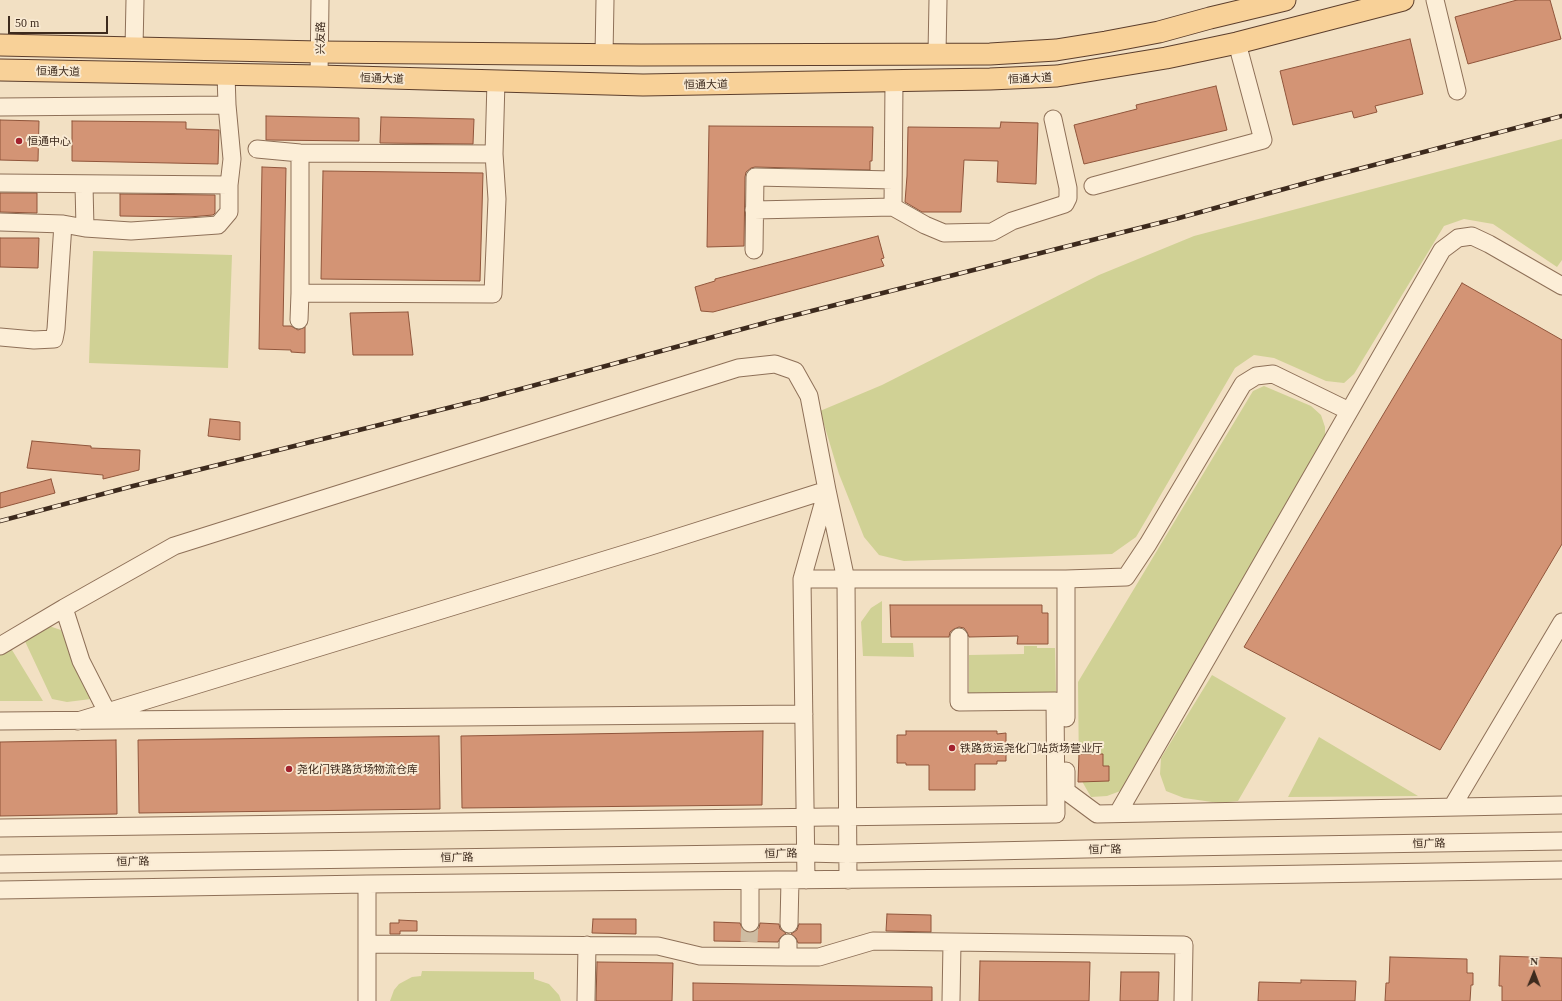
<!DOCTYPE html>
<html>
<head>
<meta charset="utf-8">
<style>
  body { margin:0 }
  #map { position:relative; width:1562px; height:1001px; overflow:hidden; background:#f2e0c3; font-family:Georgia,serif }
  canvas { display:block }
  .north { position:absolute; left:1514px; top:953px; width:40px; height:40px; -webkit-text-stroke:3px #f9ead3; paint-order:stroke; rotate:1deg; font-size:11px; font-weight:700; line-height:16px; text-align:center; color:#3d2a1d }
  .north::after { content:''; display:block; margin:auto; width:14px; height:18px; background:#3d2a1d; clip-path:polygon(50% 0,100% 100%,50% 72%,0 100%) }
  .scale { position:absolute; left:8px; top:16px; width:100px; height:18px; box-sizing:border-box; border:2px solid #3d2a1d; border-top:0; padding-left:5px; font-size:12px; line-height:14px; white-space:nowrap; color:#3d2a1d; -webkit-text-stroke:3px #f9ead3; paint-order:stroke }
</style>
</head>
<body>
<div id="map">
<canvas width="1562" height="1001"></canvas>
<div class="north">N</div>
<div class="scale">50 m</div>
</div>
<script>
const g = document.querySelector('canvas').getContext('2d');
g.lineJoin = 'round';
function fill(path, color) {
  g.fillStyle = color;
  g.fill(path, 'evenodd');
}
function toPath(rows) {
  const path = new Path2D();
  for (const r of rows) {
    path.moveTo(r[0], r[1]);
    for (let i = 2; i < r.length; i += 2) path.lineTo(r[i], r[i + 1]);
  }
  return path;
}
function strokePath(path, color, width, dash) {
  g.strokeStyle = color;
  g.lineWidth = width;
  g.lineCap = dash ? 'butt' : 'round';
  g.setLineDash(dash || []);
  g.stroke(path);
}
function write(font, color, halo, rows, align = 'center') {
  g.font = font + ' Georgia,"Noto Sans SC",serif';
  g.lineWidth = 4;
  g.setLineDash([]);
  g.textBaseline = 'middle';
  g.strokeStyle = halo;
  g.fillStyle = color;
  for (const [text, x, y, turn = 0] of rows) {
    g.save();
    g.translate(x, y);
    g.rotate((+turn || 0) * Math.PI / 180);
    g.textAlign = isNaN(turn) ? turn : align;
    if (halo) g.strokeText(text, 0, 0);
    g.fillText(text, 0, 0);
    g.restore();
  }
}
const green = toPath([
  [1562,139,1562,260,1557,267,1493,224,1464,219,1444,226,1354,374,1344,383,1326,381,1274,358,1254,355,1235,368,1136,537,1112,554,904,561,879,555,864,537,839,474,820,411,882,385,1099,275,1194,236],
  [93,251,232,255,228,368,89,363],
  [1264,386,1311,406,1321,415,1325,427,1325,439,1123,790,1107,796,1091,797,1079,776,1078,682,1253,391],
  [882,601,882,643,913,643,914,657,863,656,861,622,871,608],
  [49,626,61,630,91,699,67,702,52,699,23,637],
  [9,645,43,701,0,701,0,651],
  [1024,646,1037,646,1037,648,1055,648,1056,692,969,693,969,655,1024,654],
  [1212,675,1286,718,1238,801,1219,803,1184,798,1166,791,1160,774,1161,758],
  [1319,737,1418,796,1288,797],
  [422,971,534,972,534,979,549,984,559,995,561,1001,390,1001,394,990,399,984,412,977,421,976]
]);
const building = toPath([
  [1517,0,1550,0,1561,39,1468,64,1455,17,1517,0],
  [1410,39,1423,94,1375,106,1377,112,1354,118,1352,111,1293,125,1280,71,1410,39],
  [1216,86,1227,130,1084,164,1074,125,1137,109,1136,105,1216,86],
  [266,116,359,118,359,141,266,140,266,116],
  [381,117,474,119,473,144,380,143,381,117],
  [0,120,39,121,38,161,0,160,0,120],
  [72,121,186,122,186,129,219,130,218,164,72,161,72,121],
  [1001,122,1038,123,1036,184,997,182,998,161,964,160,961,212,922,212,905,202,907,176,908,127,1000,128,1001,122],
  [709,126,873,127,872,161,870,161,870,170,755,167,751,168,746,172,745,177,744,246,707,247,709,126],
  [262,167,286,168,283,326,291,326,298,330,305,327,305,353,291,352,291,350,259,349,262,167],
  [323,171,483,173,480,281,321,279,323,171],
  [0,193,37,193,37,213,0,212,0,193],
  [120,194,215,195,215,213,213,215,189,217,120,216,120,194],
  [878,236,884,258,881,259,884,266,713,312,701,311,695,287,715,281,715,279,878,236],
  [0,238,39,238,38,268,0,267,0,238],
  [1462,283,1562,340,1562,544,1440,750,1244,647,1462,283],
  [408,312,413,355,353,355,350,313,408,312],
  [210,419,240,422,240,440,208,436,210,419],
  [32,441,91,446,91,448,140,450,139,470,103,479,103,475,27,468,32,441],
  [51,479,55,493,0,508,0,493,51,479],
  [890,605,1042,605,1042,613,1048,613,1048,644,1017,644,1018,636,969,637,967,632,964,628,959,627,954,629,950,632,949,637,891,637,890,605],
  [763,731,762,805,462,808,461,736,763,731],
  [906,731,997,731,997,734,1006,733,1006,761,997,761,997,764,975,764,975,790,929,790,929,765,906,765,906,763,897,763,897,735,906,735,906,731],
  [439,736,440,809,139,813,138,740,439,736],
  [116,740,117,814,0,816,0,742,116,740],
  [1079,754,1103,754,1103,766,1109,766,1109,781,1078,782,1079,754],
  [887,914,931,915,931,932,886,931,887,914],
  [593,919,636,919,636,934,592,933,593,919],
  [399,920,417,921,417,931,400,931,400,934,390,934,390,923,399,923,399,920],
  [714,922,740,923,742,928,745,932,750,933,755,931,759,928,760,923,779,924,780,929,786,933,780,938,778,942,714,941,714,922],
  [799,924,821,924,821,943,798,943,796,938,791,934,797,930,799,924],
  [1500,956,1562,958,1562,1001,1502,1001,1502,986,1499,986,1500,956],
  [1390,957,1467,959,1467,973,1473,973,1473,985,1471,985,1470,1001,1385,1001,1386,983,1389,983,1390,957],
  [980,961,1090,962,1089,1001,979,1001,980,961],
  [597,962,673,963,672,1001,596,1001,597,962],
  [1121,972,1159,972,1158,1001,1120,1001,1121,972],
  [1301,980,1356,981,1355,1001,1258,1001,1259,982,1301,983,1301,980],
  [693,983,932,987,932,1001,693,1001,693,983]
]);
const minorTunnel = toPath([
  [749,942,750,923]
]);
const minor = toPath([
  [1435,0,1457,91],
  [134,48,135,0],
  [937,53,938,0],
  [604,55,605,0],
  [319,76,320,0],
  [0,107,227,105],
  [257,149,300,153,494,154],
  [0,183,229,185],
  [84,185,85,228],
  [1093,186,1263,140,1237,43],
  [893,207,894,81],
  [754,210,893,207,925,225,944,233,992,232,1012,221,1065,204,1068,198,1068,188,1053,119],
  [0,222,63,224],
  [754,250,755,177,893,180],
  [300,293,493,294,497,199,494,154,496,81],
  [299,320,300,293,300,153],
  [0,337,34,340,54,339,56,329,63,224,85,228,131,231,218,225,229,212,229,185,232,159,227,105,226,74],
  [802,579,1066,579,1126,577,1148,544,1243,384,1256,376,1273,374,1349,411],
  [1066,579,1066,718],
  [64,608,81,661,107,712],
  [0,646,64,608,174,546,738,368,775,364,795,371,809,396,827,490,802,579,806,880],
  [0,721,804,714],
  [78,721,654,545,827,490,846,580,848,880],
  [1066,771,1066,791,1097,814,1562,805],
  [1452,807,1562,622],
  [1118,813,1442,250,1458,238,1472,236,1489,244,1562,286],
  [0,828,1056,814,1055,701,959,702,959,637],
  [0,864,806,853,847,854,1182,847,1562,841],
  [0,890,367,884,1185,876,1562,870],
  [750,923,750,881],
  [789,924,790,880],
  [367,944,658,946,700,956,788,957,819,957,873,941,1184,945,1183,1001],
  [788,957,788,943],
  [367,1001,367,884],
  [586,1001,587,945],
  [951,1001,952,943]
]);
const major = toPath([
  [0,45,319,52,641,55,990,54,1056,50,1106,42,1159,32,1210,18,1285,0],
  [0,70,319,76,643,85,990,79,1057,76,1166,58,1237,43,1403,0]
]);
const rail = toPath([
  [0,521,133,486,480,400,772,321,1179,218,1324,178,1562,116]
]);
const markers = [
  [19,141,4,"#a3222e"],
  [952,748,4,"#a3222e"],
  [289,769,4,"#a3222e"]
];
const streetNames = [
  ["兴友路",320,38,-89],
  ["恒通大道",58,71,1],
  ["恒通大道",382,78,2],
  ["恒通大道",1030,78,-3],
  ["恒通大道",706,84,-1],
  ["恒广路",1429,843,-1],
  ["恒广路",1105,849,-1],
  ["恒广路",781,853,-1],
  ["恒广路",457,857,-1],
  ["恒广路",133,861,-1]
];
const poiNames = [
  ["恒通中心",27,141],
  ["铁路货运尧化门站货场营业厅",960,748],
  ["尧化门铁路货场物流仓库",297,769]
];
fill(green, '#d0d195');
fill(building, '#d39475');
strokePath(building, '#90553b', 1);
strokePath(minorTunnel, '#cebca2', 17, [17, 8]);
strokePath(minor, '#8e7058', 19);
strokePath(major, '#5c3e2c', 23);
strokePath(minor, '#fceed7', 17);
strokePath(major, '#f8d198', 21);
strokePath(rail, '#3d2a1d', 4.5);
strokePath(rail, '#f9ead3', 3, [9]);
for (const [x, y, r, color] of markers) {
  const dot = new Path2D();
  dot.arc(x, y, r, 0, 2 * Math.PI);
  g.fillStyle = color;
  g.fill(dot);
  strokePath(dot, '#f9ead3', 1.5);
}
write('11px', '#3d2a1d', '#f9ead3', streetNames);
write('11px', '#3d2a1d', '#f9ead3', poiNames, 'left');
</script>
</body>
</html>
